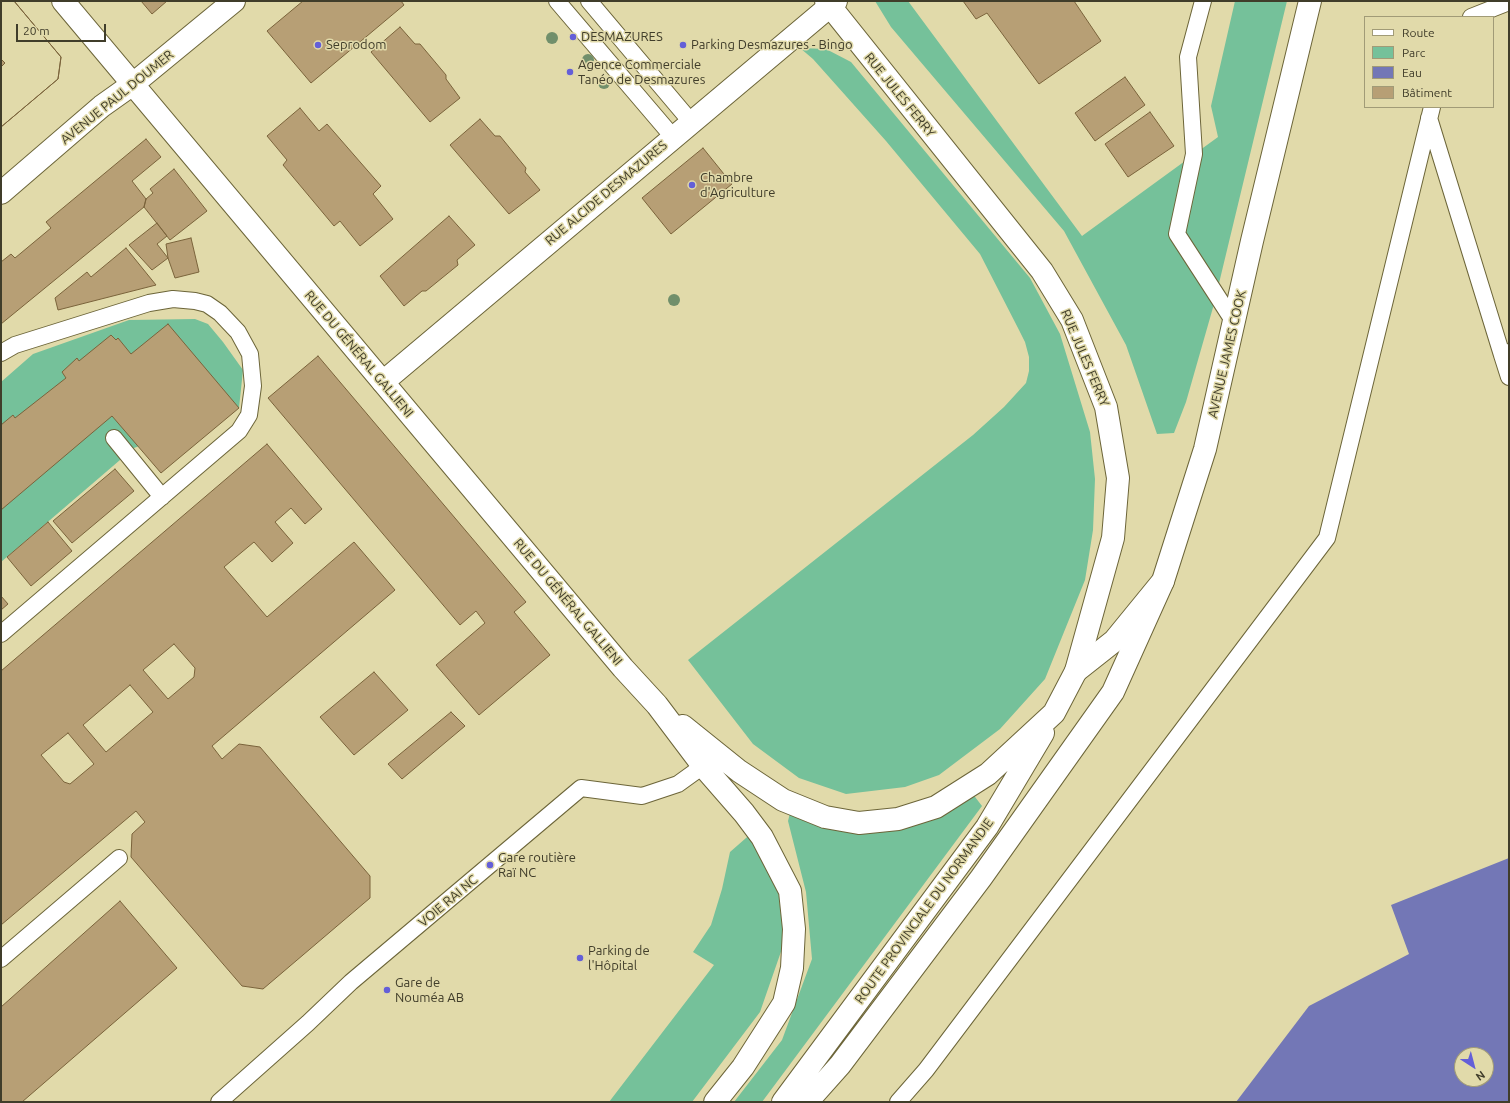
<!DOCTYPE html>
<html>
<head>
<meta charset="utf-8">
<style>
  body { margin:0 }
  #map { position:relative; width:1510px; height:1103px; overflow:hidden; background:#e1daaa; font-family:Ubuntu,sans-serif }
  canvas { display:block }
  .frame { position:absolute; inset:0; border:2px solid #403d2a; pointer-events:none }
  .legend { position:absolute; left:1364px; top:16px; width:130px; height:92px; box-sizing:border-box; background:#e1daaa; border:1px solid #a19b77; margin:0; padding:5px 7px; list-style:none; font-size:12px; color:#403d2a }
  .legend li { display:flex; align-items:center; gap:8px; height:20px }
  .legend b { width:20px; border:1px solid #a19b77 }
  .north { position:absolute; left:1454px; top:1047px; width:40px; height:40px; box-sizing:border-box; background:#e1daaa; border:1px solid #a19b77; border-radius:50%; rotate:144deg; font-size:11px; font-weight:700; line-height:16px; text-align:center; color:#403d2a }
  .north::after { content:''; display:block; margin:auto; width:14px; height:18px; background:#645fd8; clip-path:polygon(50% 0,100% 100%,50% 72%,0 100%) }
  .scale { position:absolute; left:16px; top:24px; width:90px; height:18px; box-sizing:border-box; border:2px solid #403d2a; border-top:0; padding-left:5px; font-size:12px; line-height:14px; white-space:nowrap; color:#403d2a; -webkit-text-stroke:3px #e1daaa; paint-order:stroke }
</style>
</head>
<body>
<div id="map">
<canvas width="1510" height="1103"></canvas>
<div class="frame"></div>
<ul class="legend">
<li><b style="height:5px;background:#fff"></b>Route</li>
<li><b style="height:11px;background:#75c19a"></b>Parc</li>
<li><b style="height:11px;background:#7377b6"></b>Eau</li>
<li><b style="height:11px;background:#b79f75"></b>Bâtiment</li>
</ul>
<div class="north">N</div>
<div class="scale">20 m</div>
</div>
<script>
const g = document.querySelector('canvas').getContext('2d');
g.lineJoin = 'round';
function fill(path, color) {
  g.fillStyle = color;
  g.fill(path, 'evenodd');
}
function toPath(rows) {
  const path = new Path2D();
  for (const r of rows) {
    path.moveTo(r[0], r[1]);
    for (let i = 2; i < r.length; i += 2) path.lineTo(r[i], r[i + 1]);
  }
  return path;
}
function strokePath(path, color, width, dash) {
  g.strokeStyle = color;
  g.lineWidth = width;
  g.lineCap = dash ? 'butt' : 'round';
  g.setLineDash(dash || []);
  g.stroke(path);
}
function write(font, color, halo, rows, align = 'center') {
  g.font = font + ' Ubuntu,sans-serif';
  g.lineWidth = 3;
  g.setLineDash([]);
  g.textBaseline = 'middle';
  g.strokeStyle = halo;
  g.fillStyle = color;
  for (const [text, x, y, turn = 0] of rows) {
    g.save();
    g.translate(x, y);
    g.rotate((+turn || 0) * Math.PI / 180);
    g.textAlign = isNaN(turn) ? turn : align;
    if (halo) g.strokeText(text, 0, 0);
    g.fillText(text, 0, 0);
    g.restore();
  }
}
const green = toPath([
  [875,1,908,1,1082,236,1218,137,1211,106,1235,1,1287,1,1214,304,1186,402,1174,433,1157,434,1126,345,1064,231,891,27],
  [800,48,826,49,851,62,1030,278,1060,334,1090,432,1095,479,1093,530,1085,580,1045,679,1000,729,939,775,905,787,846,794,799,778,753,744,688,660,973,435,1004,407,1026,383,1029,371,1029,357,1025,342,1019,330,980,254,886,141,813,59],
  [195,319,208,324,223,342,243,370,239,408,134,448,1,562,1,382,33,354,129,320],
  [972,793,982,806,762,1102,734,1102,782,1040,812,959,806,892,788,821,790,813,866,832],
  [754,831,778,888,784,943,760,1012,692,1102,609,1102,714,965,693,952,711,925,722,889,730,852]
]);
const water = toPath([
  [1509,858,1509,1102,1236,1102,1309,1006,1409,954,1391,905],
  [1462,1055,1486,1055,1486,1079,1462,1079]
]);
const building = toPath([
  [1,1,14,1,61,57,58,79,1,127,1,67,5,63,1,59,1,1],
  [1,1,14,1,61,57,58,79,1,127,1,1],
  [141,1,167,1,152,14,141,1],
  [303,1,401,1,404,5,311,83,267,31,303,1],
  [963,1,1074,1,1101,41,1039,84,987,13,976,19,963,1],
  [400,27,415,44,420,44,446,75,446,79,460,98,430,122,371,52,400,27],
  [1125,77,1145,105,1095,141,1075,113,1125,77],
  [300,108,319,131,327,124,381,186,373,194,393,219,360,246,340,221,334,226,283,165,287,160,267,136,300,108],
  [1150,112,1174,146,1128,177,1105,144,1150,112],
  [480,119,495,136,500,136,526,168,525,172,540,190,509,214,450,145,480,119],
  [146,139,161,157,132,181,146,199,144,207,1,324,1,262,11,254,15,258,51,228,46,222,146,139],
  [703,148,732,184,671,234,642,198,703,148],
  [174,169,207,211,170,240,144,207,146,199,153,193,150,189,174,169],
  [449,216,475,245,457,260,458,265,426,291,422,291,404,306,380,276,449,216],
  [157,223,167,236,157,244,168,258,152,270,129,245,157,223],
  [191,238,199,272,175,278,168,258,166,244,191,238],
  [126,248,156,285,58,310,55,298,87,272,91,277,126,248],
  [168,324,239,408,161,473,112,416,1,510,1,425,13,415,15,418,66,378,62,372,77,358,79,361,111,335,116,340,118,338,131,354,168,324],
  [318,356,526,602,514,612,550,655,479,715,436,665,485,623,476,611,460,625,268,398,318,356],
  [267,444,322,509,305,524,291,508,275,522,293,543,272,562,254,542,224,567,267,617,354,542,395,590,212,746,222,759,239,744,260,747,370,876,370,898,263,989,242,986,131,857,132,834,145,822,136,811,1,925,1,671,267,444],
  [174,644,195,668,194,677,168,699,143,670,174,644],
  [130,685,153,712,106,752,83,725,130,685],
  [68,733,94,764,70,784,64,782,41,755,68,733],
  [115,469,134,491,72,543,53,521,115,469],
  [48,522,72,551,31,586,7,557,48,522],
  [1,596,8,604,1,610,1,596],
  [374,672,408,710,354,755,320,717,374,672],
  [451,712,465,726,402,779,388,764,451,712],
  [120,901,177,968,22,1102,1,1102,1,1007,120,901]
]);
const lane = toPath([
  [557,1,673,137],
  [589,1,692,123],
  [1203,1,1188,57,1194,154,1177,234,1234,322],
  [1471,17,1509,2],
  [1429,118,1502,355,1509,352],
  [1,353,15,345,149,303,173,299,195,301,207,304,220,313,238,332,250,354,253,386,249,415,239,431,1,634],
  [1502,355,1509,377],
  [114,438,162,497],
  [1,959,119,858],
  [219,1102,308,1023,351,982,581,788,642,796,678,784,703,766],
  [898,1102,926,1070,1327,538,1432,107]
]);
const street = toPath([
  [1,193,102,106,133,84,234,1]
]);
const secondary = toPath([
  [383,382,836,1],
  [1076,671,1114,641,1163,581,1205,449,1252,241,1310,1]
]);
const primary = toPath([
  [63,1,623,668,657,705,703,766,744,813,762,837,790,891,794,929,792,968,784,1003,743,1067,715,1102],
  [683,726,739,771,783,800,825,817,859,823,898,819,936,807,988,774,1054,713,1076,671,1113,538,1118,478,1106,407,1072,320,1042,271,826,1],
  [783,1102,987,827,1043,733],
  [807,1102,840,1065,981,878,1113,692,1163,581]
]);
const trees = [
  [552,38],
  [588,60],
  [604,83],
  [674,300]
];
const markers = [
  [573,37,4,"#645fd8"],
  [318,45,4,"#645fd8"],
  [683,45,4,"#645fd8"],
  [570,72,4,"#645fd8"],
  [692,185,4,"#645fd8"],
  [490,865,4,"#645fd8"],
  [580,958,4,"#645fd8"],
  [387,990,4,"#645fd8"]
];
const poiNames = [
  ["DESMAZURES",581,37],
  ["Seprodom",326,45],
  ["Parking Desmazures - Bingo",691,45],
  ["Agence Commerciale",578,65],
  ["Tanéo de Desmazures",578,80],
  ["Chambre",700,178],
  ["d'Agriculture",700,193],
  ["Gare routière",498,858],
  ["Raï NC",498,873],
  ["Parking de",588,951],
  ["l'Hôpital",588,966],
  ["Gare de",395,983],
  ["Nouméa AB",395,998]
];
const streetNames = [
  ["RUE JULES FERRY",900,95,51],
  ["AVENUE PAUL DOUMER",117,97,-39],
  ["RUE ALCIDE DESMAZURES",606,193,-40],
  ["RUE DU GÉNÉRAL GALLIENI",359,354,50],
  ["AVENUE JAMES COOK",1227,354,-77],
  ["RUE JULES FERRY",1085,358,67],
  ["RUE DU GÉNÉRAL GALLIENI",568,602,50],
  ["VOIE RAI NC",448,901,-40],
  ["ROUTE PROVINCIALE DU NORMANDIE",924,911,-54]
];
fill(green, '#75c19a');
fill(water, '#7377b6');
fill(building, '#b79f75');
strokePath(building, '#7a633b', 1);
strokePath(lane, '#6c6539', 18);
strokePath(street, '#6c6539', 24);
strokePath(secondary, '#6c6539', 24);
strokePath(primary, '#6c6539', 24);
strokePath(lane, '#fff', 16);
strokePath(street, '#fff', 22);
strokePath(secondary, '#fff', 22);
strokePath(primary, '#fff', 22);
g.fillStyle = '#718f6b';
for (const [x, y] of trees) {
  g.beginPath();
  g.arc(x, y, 6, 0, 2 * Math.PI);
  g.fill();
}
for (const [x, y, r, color] of markers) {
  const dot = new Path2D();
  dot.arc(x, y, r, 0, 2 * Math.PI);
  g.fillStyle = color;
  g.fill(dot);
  strokePath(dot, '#e1daaa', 1.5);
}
write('13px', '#403d2a', '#e1daaa', poiNames, 'left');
write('13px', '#403d2a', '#e1daaa', streetNames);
</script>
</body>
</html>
